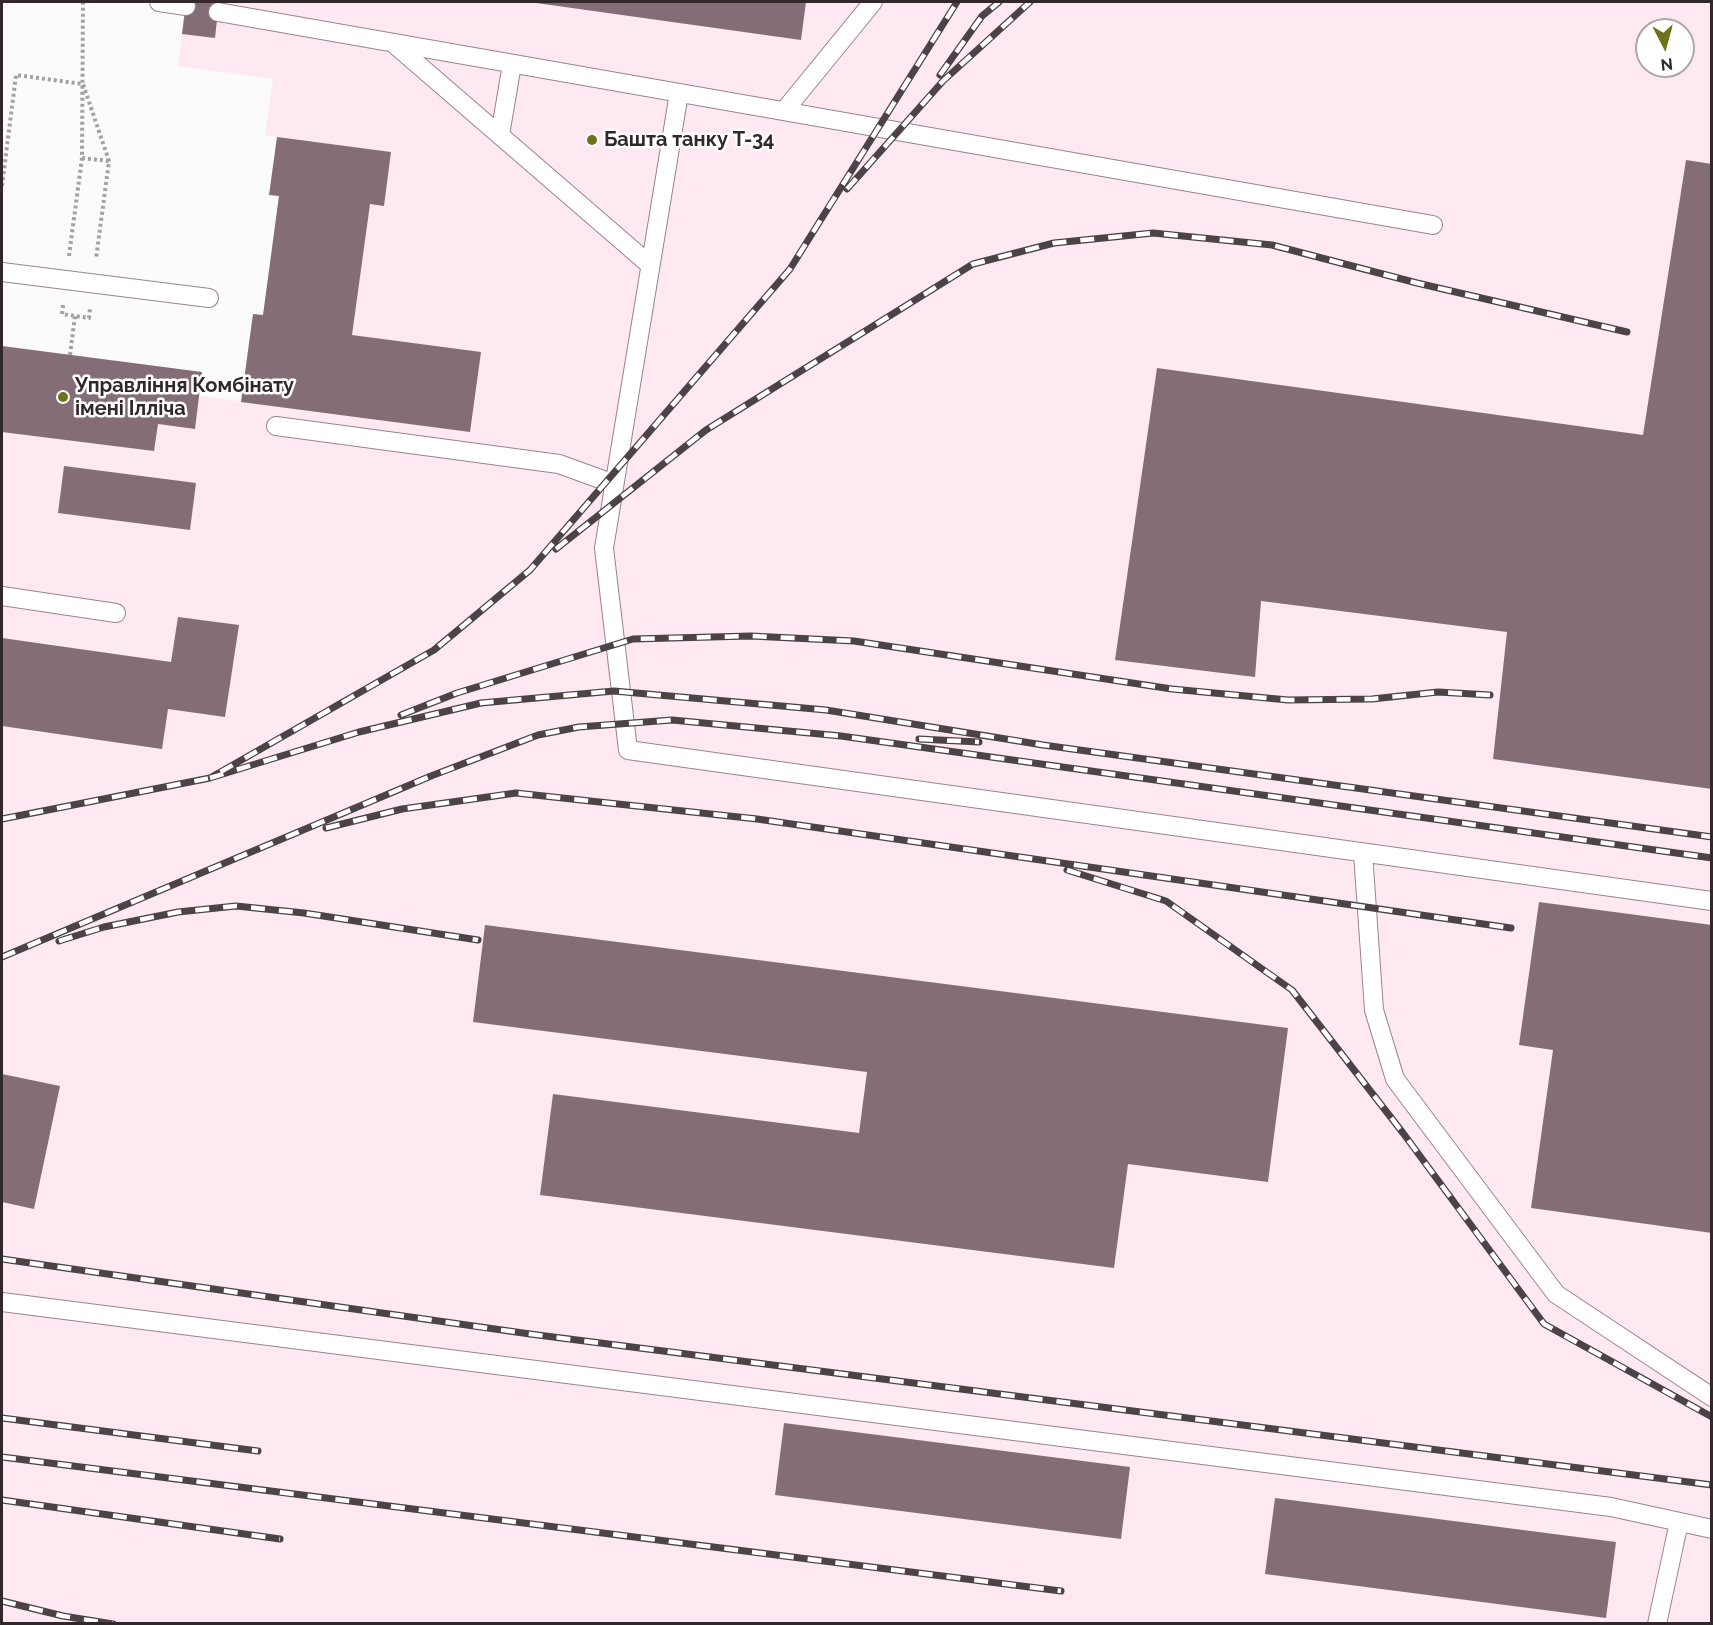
<!DOCTYPE html>
<html>
<head>
<meta charset="utf-8">
<style>
  body { margin:0 }
  #map { position:relative; width:1713px; height:1625px; overflow:hidden; background:#fbfbfb; font-family:Raleway,sans-serif }
  canvas { display:block }
  .frame { position:absolute; inset:0; border:3px solid #32282c; pointer-events:none }
  .north { position:absolute; left:1635px; top:18px; width:60px; height:60px; box-sizing:border-box; background:#fff; border:2px solid #ada9ab; border-radius:50%; rotate:174deg; font-size:16px; font-weight:700; line-height:24px; text-align:center; color:#32282c }
  .north::after { content:''; display:block; margin:auto; width:21px; height:27px; background:#6d731a; clip-path:polygon(50% 0,100% 100%,50% 72%,0 100%) }
</style>
</head>
<body>
<div id="map">
<canvas width="1713" height="1625"></canvas>
<div class="frame"></div>
<div class="north">N</div>
</div>
<script>
const g = document.querySelector('canvas').getContext('2d');
g.lineJoin = 'round';
function fill(path, color) {
  g.fillStyle = color;
  g.fill(path, 'evenodd');
}
function toPath(rows) {
  const path = new Path2D();
  for (const r of rows) {
    path.moveTo(r[0], r[1]);
    for (let i = 2; i < r.length; i += 2) path.lineTo(r[i], r[i + 1]);
  }
  return path;
}
function strokePath(path, color, width, dash) {
  g.strokeStyle = color;
  g.lineWidth = width;
  g.lineCap = dash ? 'butt' : 'round';
  g.setLineDash(dash || []);
  g.stroke(path);
}
function write(font, color, halo, rows, align = 'center') {
  g.font = font + ' Raleway,sans-serif';
  g.lineWidth = 5;
  g.setLineDash([]);
  g.textBaseline = 'middle';
  g.strokeStyle = halo;
  g.fillStyle = color;
  for (const [text, x, y, turn = 0] of rows) {
    g.save();
    g.translate(x, y);
    g.rotate((+turn || 0) * Math.PI / 180);
    g.textAlign = isNaN(turn) ? turn : align;
    if (halo) g.strokeText(text, 0, 0);
    g.fillText(text, 0, 0);
    g.restore();
  }
}
const built = toPath([
  [186,2,1711,2,1711,1623,2,1624,2,346,202,372,199,396,241,401,253,314,263,315,279,196,269,195,277,137,265,135,273,79,178,66],
  [1647,30,1683,30,1683,66,1647,66]
]);
const building = toPath([
  [186,2,219,2,215,38,182,34],
  [529,2,806,2,801,40],
  [277,137,391,152,384,206,370,204,352,335,481,352,470,432,241,402,253,314,263,315,279,196,269,195],
  [1686,160,1712,164,1712,789,1493,759,1507,632,1261,601,1255,677,1115,660,1157,368,1643,435],
  [2,346,202,372,195,429,158,424,154,451,2,432],
  [64,466,196,483,190,530,58,513],
  [178,617,239,625,225,717,168,709,162,749,2,726,2,638,171,662],
  [1539,902,1712,925,1712,1233,1531,1208,1553,1050,1519,1045],
  [485,925,1288,1028,1268,1182,1128,1164,1114,1268,540,1195,553,1094,859,1133,867,1072,473,1022],
  [2,1074,60,1086,34,1209,2,1202],
  [784,1423,1130,1467,1121,1539,775,1495],
  [1275,1498,1616,1542,1606,1618,1265,1574]
]);
const path = toPath([
  [82,158,109,161],
  [2,186,16,75,83,84,109,161,96,259],
  [69,256,82,158,83,2],
  [63,305,62,314,89,318,90,308],
  [70,355,75,316]
]);
const service = toPath([
  [159,2,186,6],
  [218,12,1433,225],
  [393,43,650,265],
  [679,93,604,548,628,750,1712,901],
  [784,111,873,2],
  [500,135,512,64],
  [2,272,209,298],
  [276,426,559,464,614,484],
  [2,596,116,613],
  [1363,853,1374,1010,1395,1079,1556,1294,1712,1397],
  [2,1302,1611,1507,1712,1529],
  [1657,1624,1679,1522]
]);
const rail = toPath([
  [940,75,982,16,999,2],
  [847,189,943,81,1030,2],
  [556,549,706,430,973,264,1054,243,1153,233,1272,245,1417,283,1627,332],
  [401,715,457,693,633,639,751,636,854,641,1172,689,1288,700,1372,699,1438,692,1490,695],
  [919,739,979,742],
  [210,778,359,732,481,703,614,691,826,710,1043,745,1712,837],
  [2,819,210,778,434,650,530,570,790,269,957,2],
  [326,828,402,809,516,793,757,819,1511,928],
  [1067,870,1166,901,1292,990,1403,1133,1544,1324,1712,1417],
  [59,941,104,927,178,912,236,906,304,913,478,940],
  [2,957,431,776,538,735,579,727,672,720,841,736,1712,858],
  [2,1259,530,1334,1712,1485],
  [2,1418,258,1451],
  [2,1457,1061,1591],
  [2,1500,280,1539],
  [2,1601,63,1616,113,1624]
]);
const markers = [
  [592,140,6,"#6d731a"],
  [63,397,6,"#6d731a"]
];
const poiNames = [
  ["Башта танку Т-34",604,140],
  ["Управління Комбінату",75,386],
  ["імені Ілліча",75,409]
];
fill(built, '#fee9f2');
fill(building, '#846d77');
strokePath(service, '#9b838d', 20);
strokePath(path, '#a5a0a2', 4, [3, 3]);
strokePath(service, '#fff', 18);
strokePath(rail, '#4b4346', 7);
strokePath(rail, '#fff', 4.5, [14]);
for (const [x, y, r, color] of markers) {
  const dot = new Path2D();
  dot.arc(x, y, r, 0, 2 * Math.PI);
  g.fillStyle = color;
  g.fill(dot);
  strokePath(dot, '#fff', 2);
}
write('bold 20px', '#32282c', '#fff', poiNames, 'left');
</script>
</body>
</html>
